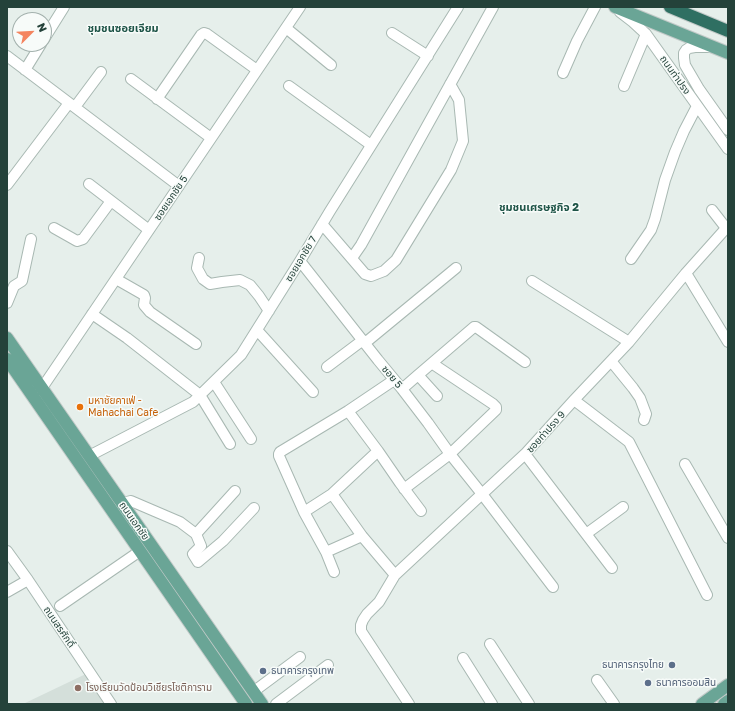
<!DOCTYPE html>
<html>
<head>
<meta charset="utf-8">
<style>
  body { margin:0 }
  #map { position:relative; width:735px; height:711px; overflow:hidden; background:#e6efeb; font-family:"Golos Text",sans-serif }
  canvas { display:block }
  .frame { position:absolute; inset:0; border:8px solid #24423a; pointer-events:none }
  .north { position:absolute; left:12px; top:12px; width:40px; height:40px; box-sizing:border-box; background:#f7fbf9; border:1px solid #a3b1ad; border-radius:50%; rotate:66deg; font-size:11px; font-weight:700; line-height:16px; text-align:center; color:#24423a }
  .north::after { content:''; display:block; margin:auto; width:14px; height:18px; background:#f4845f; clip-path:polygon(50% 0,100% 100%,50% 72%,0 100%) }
</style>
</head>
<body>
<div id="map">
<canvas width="735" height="711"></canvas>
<div class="frame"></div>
<div class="north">N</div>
</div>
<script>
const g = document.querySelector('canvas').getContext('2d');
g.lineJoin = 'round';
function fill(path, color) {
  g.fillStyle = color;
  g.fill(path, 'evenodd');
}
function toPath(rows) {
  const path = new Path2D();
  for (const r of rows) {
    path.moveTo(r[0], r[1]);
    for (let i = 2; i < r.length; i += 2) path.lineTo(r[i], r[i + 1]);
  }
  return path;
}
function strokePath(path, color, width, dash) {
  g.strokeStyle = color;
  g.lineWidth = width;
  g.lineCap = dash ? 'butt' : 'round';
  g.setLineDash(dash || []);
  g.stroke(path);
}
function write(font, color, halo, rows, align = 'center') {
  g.font = font + ' "Golos Text","Noto Sans Thai",sans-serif';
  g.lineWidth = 3;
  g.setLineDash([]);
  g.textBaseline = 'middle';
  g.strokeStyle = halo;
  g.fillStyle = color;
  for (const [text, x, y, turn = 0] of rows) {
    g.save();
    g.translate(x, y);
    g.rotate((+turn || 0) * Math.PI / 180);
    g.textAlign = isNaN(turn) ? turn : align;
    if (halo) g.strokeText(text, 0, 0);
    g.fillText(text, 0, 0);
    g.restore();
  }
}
const built = toPath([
  [90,672,111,704,23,704]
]);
const minor = toPath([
  [620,12,633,22,646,34,728,149],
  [286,28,331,65],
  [392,33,428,56],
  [44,39,64,7],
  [709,47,695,47,689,48,686,50,684,53,684,58,685,65,699,89,728,130],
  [7,56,179,186],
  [25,70,41,44],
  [563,73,577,41,595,7],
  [131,79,211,138],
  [289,86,371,145],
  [624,86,646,34],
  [157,99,201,35,204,33,207,34,257,70],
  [75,107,101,72],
  [89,184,149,230],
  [7,185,69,103],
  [712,210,726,228],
  [322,224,365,274,371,276,384,271,396,260,451,170,463,141,459,100,450,84],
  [54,228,77,241,83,239,111,201],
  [199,258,197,268,203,279,210,284,222,282,240,280,250,285,259,296,269,311],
  [352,258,361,245,493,7],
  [631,259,651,230,655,219,665,180,675,152,684,131,697,106],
  [300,261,378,360,402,389,428,423,450,454,482,494,553,587],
  [686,273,728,342],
  [116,279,144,295,145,298,144,305,150,312,196,344],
  [532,281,629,342],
  [7,303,14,286,22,281,31,239],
  [92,314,127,338,200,395,230,444],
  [257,330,313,392],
  [365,343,456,268],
  [611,361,633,388,640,398,646,414,644,420],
  [327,367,363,340],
  [214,382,251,439],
  [42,388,300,7],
  [402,389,418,375],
  [437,396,418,375,474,327,476,327,525,362],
  [574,400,629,442,707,595],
  [348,411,378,451,400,483,421,511],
  [525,454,612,568],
  [89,456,193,402,241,355,300,261,330,211,458,7],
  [685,464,728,538],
  [404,489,450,454,496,410,496,407,493,404,433,364],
  [332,494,362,536,395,575],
  [122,503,131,501,180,522,196,534,201,546,193,554,198,562,223,541,254,508],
  [304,512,332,494,378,451],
  [196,534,235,491],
  [586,534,623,507],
  [362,536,326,552,304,512,279,456,279,454,280,452,348,411,394,380],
  [7,551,28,580,111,704],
  [326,552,334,572],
  [7,592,28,580],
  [60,606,140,551],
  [490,644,529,704],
  [463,658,492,704],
  [597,680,614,704],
  [253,692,300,657],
  [276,704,328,665],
  [409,704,361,631,361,625,363,620,367,614,379,602,395,575,525,454,574,400,629,342,686,273,728,226]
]);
const major = toPath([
  [615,7,728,53],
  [7,338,262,704],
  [7,359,246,704],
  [702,704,728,685],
  [724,704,728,701]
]);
const highway = toPath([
  [670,7,728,31]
]);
const markers = [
  [80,407,4,"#e8710a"],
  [672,665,4,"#5c6f8a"],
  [263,671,4,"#5c6f8a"],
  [648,683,4,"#5c6f8a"],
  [78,688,4,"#8d6e63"]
];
const streetNames = [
  ["ถนนท่าปรง",675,75,55],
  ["ซอยเอกชัย 5",171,198,-56],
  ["ซอยเอกชัย 7",301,259,-59],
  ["ซอย 5",392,377,50],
  ["ซอยท่าปรง 9",546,432,-48],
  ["ถนนเอกชัย",134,521,55],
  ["ถนนสรศักดิ์",59,627,56]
];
const foodNames = [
  ["มหาชัยคาเฟ่ -",88,401],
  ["Mahachai Cafe",88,413]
];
const serviceNames = [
  ["ธนาคารกรุงไทย",664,665,"right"],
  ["ธนาคารกรุงเทพ",271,671],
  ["ธนาคารออมสิน",656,683]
];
const educationNames = [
  ["โรงเรียนวัดป้อมวิเชียรโชติการาม",86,688]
];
const neighbourhoodNames = [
  ["ชุมชนซอยเจียม",123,29],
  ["ชุมชนเศรษฐกิจ 2",539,208]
];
fill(built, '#d4dfda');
strokePath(minor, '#a8b8b2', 12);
strokePath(major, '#c2cac8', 14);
strokePath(highway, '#c2cac8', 14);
strokePath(minor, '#fff', 10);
strokePath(major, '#6aa596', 12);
strokePath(highway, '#2f6f62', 12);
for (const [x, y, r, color] of markers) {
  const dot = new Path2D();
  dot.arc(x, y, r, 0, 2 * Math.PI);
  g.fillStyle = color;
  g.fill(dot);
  strokePath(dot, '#f7fbf9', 1.5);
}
write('10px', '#24423a', '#f7fbf9', streetNames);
write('10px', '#c56008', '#f7fbf9', foodNames, 'left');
write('10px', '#4e5e75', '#f7fbf9', serviceNames, 'left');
write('10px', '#785e54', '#f7fbf9', educationNames, 'left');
write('bold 11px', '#1f5548', '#f7fbf9', neighbourhoodNames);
</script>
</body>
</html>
